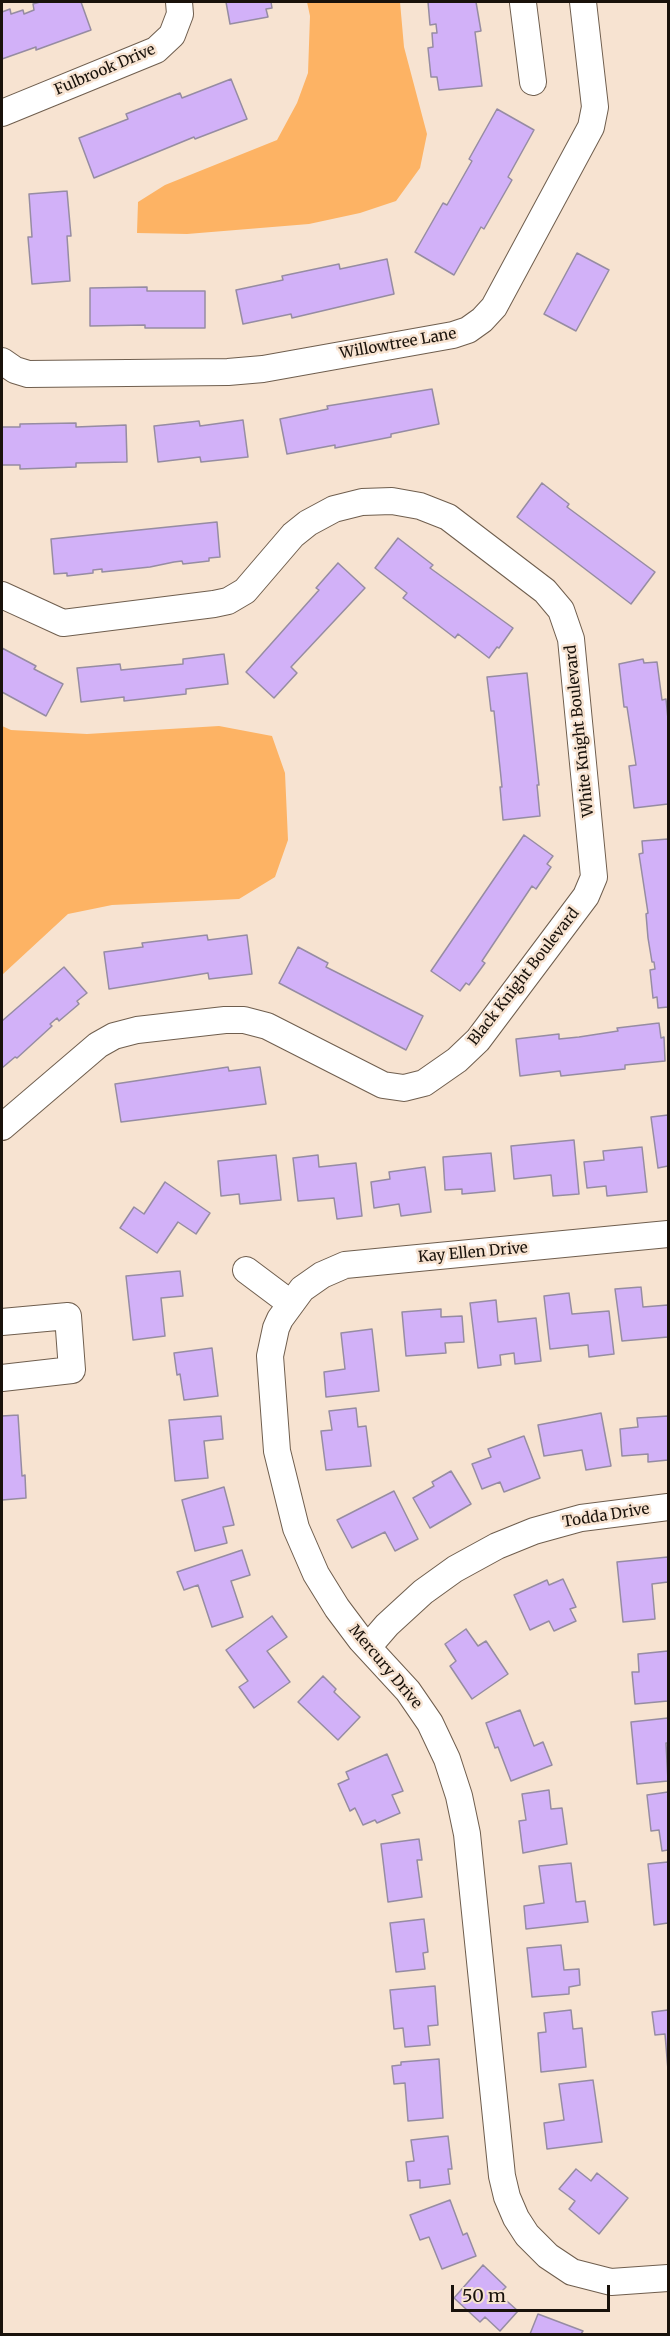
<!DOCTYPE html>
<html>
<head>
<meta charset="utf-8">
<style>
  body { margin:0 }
  #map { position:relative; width:670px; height:2336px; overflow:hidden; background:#f7e3d1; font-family:Merriweather,serif }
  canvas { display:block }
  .frame { position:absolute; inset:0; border:3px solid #19120b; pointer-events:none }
  .scale { position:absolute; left:451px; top:2285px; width:159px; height:27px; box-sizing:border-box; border:3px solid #19120b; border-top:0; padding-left:8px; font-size:18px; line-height:21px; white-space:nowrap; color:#19120b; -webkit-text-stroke:4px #f7e3d1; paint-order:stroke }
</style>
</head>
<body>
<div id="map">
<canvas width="670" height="2336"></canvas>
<div class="frame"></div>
<div class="scale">50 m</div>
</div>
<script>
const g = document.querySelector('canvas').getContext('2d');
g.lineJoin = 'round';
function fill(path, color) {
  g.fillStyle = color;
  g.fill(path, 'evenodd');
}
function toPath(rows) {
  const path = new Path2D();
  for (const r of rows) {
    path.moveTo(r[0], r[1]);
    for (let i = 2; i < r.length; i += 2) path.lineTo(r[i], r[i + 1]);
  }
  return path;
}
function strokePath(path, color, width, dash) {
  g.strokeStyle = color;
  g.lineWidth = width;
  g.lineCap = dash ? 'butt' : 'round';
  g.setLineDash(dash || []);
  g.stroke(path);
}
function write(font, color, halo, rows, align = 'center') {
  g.font = font + ' Merriweather,serif';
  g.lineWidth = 5;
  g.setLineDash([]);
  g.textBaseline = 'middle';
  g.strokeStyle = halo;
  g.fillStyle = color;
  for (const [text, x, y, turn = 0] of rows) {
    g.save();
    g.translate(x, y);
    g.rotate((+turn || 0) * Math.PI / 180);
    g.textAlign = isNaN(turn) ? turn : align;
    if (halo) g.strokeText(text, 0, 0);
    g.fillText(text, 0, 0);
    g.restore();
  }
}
const water = toPath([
  [307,2,400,2,404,47,427,134,420,168,396,201,360,213,309,224,187,234,137,233,138,202,165,185,277,140,297,103,308,73,310,16],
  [2,726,11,730,87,734,219,726,272,736,285,773,288,840,275,877,239,899,112,905,68,914,2,975]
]);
const building = toPath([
  [40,2,81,2,91,30,36,50,36,47,2,59,2,12,10,9,11,14,23,10,24,14,34,10,33,4,40,2],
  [226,2,271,2,272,8,266,9,268,17,230,24,226,2],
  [428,2,476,2,481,31,475,32,482,86,439,90,437,77,431,77,428,48,433,47,432,33,437,33,436,24,430,25,428,2],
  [231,79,247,119,195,139,194,137,94,178,79,138,128,119,126,114,180,93,182,98,231,79],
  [497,109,534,130,508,177,512,180,484,229,481,227,454,275,415,252,443,203,447,205,472,161,469,159,497,109],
  [67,191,71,236,67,236,70,281,32,284,28,237,32,237,29,194,67,191],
  [577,253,609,270,576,331,544,314,577,253],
  [387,259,394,294,292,318,291,314,243,324,236,290,283,280,282,276,339,264,340,269,387,259],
  [147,287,147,291,205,291,205,328,145,328,145,325,90,326,90,288,147,287],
  [432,389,439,424,391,434,391,437,335,448,335,445,287,454,280,419,328,409,327,406,432,389],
  [243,420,248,457,201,462,200,457,158,462,154,426,199,421,200,426,243,420],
  [76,423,76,427,126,425,127,462,76,463,76,467,20,469,20,465,2,465,2,427,20,427,20,424,76,423],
  [542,483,569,504,567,507,655,572,631,604,517,517,542,483],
  [217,522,220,557,209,558,209,561,183,564,182,561,174,562,150,567,102,572,102,569,93,570,93,573,67,576,67,573,54,574,51,539,217,522],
  [398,538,433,565,430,568,513,628,499,648,497,647,489,658,458,634,455,638,403,598,407,593,375,568,398,538],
  [338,563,365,588,291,667,297,673,274,698,246,672,319,590,316,588,338,563],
  [2,648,36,666,34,669,63,684,46,716,2,692,2,648],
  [224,654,228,684,186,689,186,694,124,701,124,697,81,702,77,668,120,664,121,670,183,664,183,659,224,654],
  [643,659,644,663,657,662,662,700,666,699,668,719,668,804,634,808,629,766,636,765,627,707,624,707,619,664,643,659],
  [527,673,539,785,537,785,540,816,503,820,500,787,502,787,494,711,491,711,487,677,527,673],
  [524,835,553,856,547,864,551,867,536,889,532,886,482,961,485,963,469,985,466,983,460,991,431,971,524,835],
  [668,839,668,1007,658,1008,657,997,653,998,650,970,655,969,654,962,652,962,648,938,646,914,648,913,639,854,643,853,642,841,668,839],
  [207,935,208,940,247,935,252,974,209,979,208,973,109,989,104,952,143,947,142,943,207,935],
  [298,947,328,963,326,967,423,1016,406,1050,279,983,298,947],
  [64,967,87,993,77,1001,79,1004,59,1021,57,1018,50,1024,52,1026,17,1058,15,1057,2,1068,2,1021,64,967],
  [659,1023,661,1038,664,1037,665,1061,625,1065,625,1069,561,1076,560,1071,520,1076,516,1039,559,1034,559,1039,579,1037,618,1031,617,1028,659,1023],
  [228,1067,229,1071,260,1067,266,1104,121,1122,115,1084,228,1067],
  [668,1115,668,1166,658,1168,651,1117,668,1115],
  [574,1140,579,1194,553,1196,551,1175,514,1179,511,1146,574,1140],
  [642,1147,647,1192,607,1196,606,1186,587,1188,584,1162,604,1160,603,1151,642,1147],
  [491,1153,495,1191,462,1194,462,1189,445,1190,443,1157,491,1153],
  [276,1155,281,1200,240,1204,239,1194,221,1196,218,1161,276,1155],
  [318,1155,319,1167,356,1163,362,1216,337,1219,334,1198,298,1201,293,1158,318,1155],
  [425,1167,431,1212,401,1216,399,1204,374,1208,371,1182,390,1179,389,1172,425,1167],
  [165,1182,210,1213,196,1234,178,1222,157,1253,120,1228,134,1207,144,1214,165,1182],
  [180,1271,183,1296,161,1298,165,1336,133,1340,126,1276,180,1271],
  [641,1287,643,1307,668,1305,668,1337,622,1341,615,1289,641,1287],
  [569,1293,572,1314,609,1311,614,1354,589,1357,588,1345,550,1349,544,1296,569,1293],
  [496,1300,498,1322,536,1318,541,1361,515,1364,514,1353,500,1355,501,1365,478,1368,470,1303,496,1300],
  [441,1309,441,1317,462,1316,464,1342,445,1343,446,1353,406,1356,402,1312,441,1309],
  [372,1329,379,1391,326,1397,324,1372,345,1369,341,1333,372,1329],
  [212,1348,218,1396,184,1400,180,1374,177,1375,174,1353,212,1348],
  [356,1408,358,1427,366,1426,371,1466,326,1470,321,1431,332,1430,329,1411,356,1408],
  [601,1413,611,1466,586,1470,582,1450,544,1456,538,1425,601,1413],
  [18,1415,22,1476,25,1475,26,1498,2,1500,2,1416,18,1415],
  [221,1416,223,1439,204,1441,208,1478,175,1481,169,1420,221,1416],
  [668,1416,668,1460,648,1462,648,1454,622,1456,620,1429,638,1427,637,1418,668,1416],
  [524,1436,540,1478,504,1492,500,1482,482,1489,472,1464,491,1457,488,1449,524,1436],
  [451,1471,471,1504,430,1528,413,1498,434,1486,432,1482,451,1471],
  [224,1487,234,1525,223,1527,227,1543,195,1551,182,1500,224,1487],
  [394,1491,418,1539,395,1551,385,1532,352,1548,337,1520,394,1491],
  [242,1550,250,1575,231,1581,243,1617,212,1627,198,1585,184,1590,177,1572,242,1550],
  [668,1557,668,1582,652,1584,655,1619,623,1622,617,1562,668,1557],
  [563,1579,576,1607,570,1609,576,1621,554,1631,549,1621,530,1630,514,1595,547,1580,549,1585,563,1579],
  [272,1616,287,1637,267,1651,290,1682,254,1708,239,1687,248,1681,226,1650,272,1616],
  [466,1629,478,1646,486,1641,508,1674,472,1699,450,1666,456,1661,445,1644,466,1629],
  [668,1651,668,1701,635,1704,632,1672,639,1672,638,1654,668,1651],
  [323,1676,336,1689,334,1692,360,1717,338,1740,298,1702,323,1676],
  [520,1710,534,1746,543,1742,552,1765,511,1781,498,1747,495,1748,486,1723,520,1710],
  [668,1718,668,1743,666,1743,668,1781,637,1784,631,1722,668,1718],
  [387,1754,403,1791,392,1795,400,1813,377,1823,375,1820,363,1825,355,1808,350,1811,338,1784,349,1779,346,1772,387,1754],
  [549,1790,551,1809,562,1808,567,1844,523,1853,519,1821,526,1820,522,1794,549,1790],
  [668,1792,668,1850,662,1851,659,1830,651,1831,647,1795,668,1792],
  [419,1839,422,1860,417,1860,422,1897,388,1902,381,1844,419,1839],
  [668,1862,668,1923,654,1925,648,1864,668,1862],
  [571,1863,576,1902,585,1901,588,1922,526,1929,524,1906,544,1903,539,1866,571,1863],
  [424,1919,428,1952,423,1953,425,1969,396,1972,390,1923,424,1919],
  [561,1945,564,1970,579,1969,580,1985,569,1987,569,1994,532,1997,527,1948,561,1945],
  [435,1986,438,2025,428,2026,430,2045,405,2047,403,2028,394,2029,390,1990,435,1986],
  [571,2010,573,2029,582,2028,586,2067,541,2072,538,2033,546,2032,544,2013,571,2010],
  [668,2010,668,2070,665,2034,655,2035,652,2012,668,2010],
  [439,2059,443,2118,408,2121,405,2083,394,2084,392,2066,401,2065,401,2062,439,2059],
  [593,2080,602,2142,547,2149,544,2123,564,2120,559,2084,593,2080],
  [448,2136,452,2169,448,2169,450,2184,420,2188,420,2180,408,2181,406,2162,414,2161,411,2140,448,2136],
  [576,2169,591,2181,597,2173,628,2198,599,2234,569,2209,575,2201,559,2189,576,2169],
  [450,2200,463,2235,467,2233,476,2256,442,2269,429,2237,420,2240,410,2215,450,2200],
  [483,2265,506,2287,499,2294,518,2311,500,2331,485,2317,480,2322,454,2298,483,2265],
  [538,2314,583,2331,581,2334,530,2334,538,2314]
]);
const minor = toPath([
  [523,3,533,82],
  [2,113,156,50,172,35,180,14,179,2],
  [2,361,15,370,28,374,228,372,263,369,453,335,468,330,482,320,494,307,591,127,595,107,583,2],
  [2,595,63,623,214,604,228,601,245,591,293,535,308,523,334,509,362,502,392,501,420,506,448,517,545,591,561,610,571,639,594,877,586,896,478,1040,457,1060,424,1083,404,1088,383,1085,267,1026,244,1020,225,1020,137,1030,114,1036,98,1045,2,1127],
  [668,1234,345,1265,322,1275,302,1289,280,1319,276,1328,270,1356,277,1451,296,1528,316,1574,337,1608,361,1640,408,1691,430,1723,447,1759,459,1796,467,1834,502,2176,507,2197,516,2218,527,2235,548,2256,572,2272,611,2282,668,2278],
  [246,1270,290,1303],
  [2,1322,68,1316,72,1370,2,1378],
  [368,1647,387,1625,423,1592,455,1569,497,1546,534,1531,581,1518,668,1507]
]);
const streetNames = [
  ["Fulbrook Drive",105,70,-23],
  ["Willowtree Lane",398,344,-10],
  ["White Knight Boulevard",580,731,-96],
  ["Black Knight Boulevard",524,977,-52],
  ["Kay Ellen Drive",473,1253,-5],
  ["Todda Drive",606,1516,-9],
  ["Mercury Drive",385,1667,50]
];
fill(water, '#fdb364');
fill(building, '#d2b1f8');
strokePath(building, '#968ca2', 1.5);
strokePath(minor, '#6f5e4e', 28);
strokePath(minor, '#fff', 26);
write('15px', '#19120b', '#f7e3d1', streetNames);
</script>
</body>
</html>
